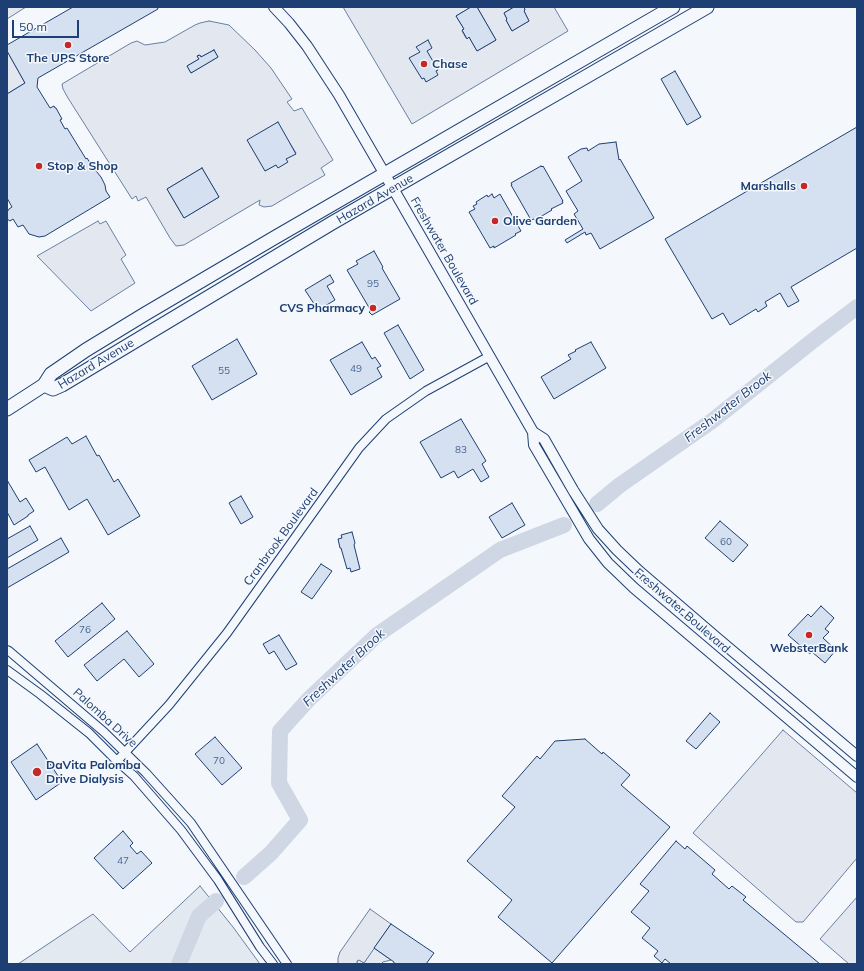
<!DOCTYPE html>
<html>
<head>
<meta charset="utf-8">
<style>
  body { margin:0 }
  #map { position:relative; width:864px; height:971px; overflow:hidden; background:#f4f7fb; font-family:Mulish,sans-serif }
  canvas { display:block }
  .frame { position:absolute; inset:0; border:8px solid #1d3f73; pointer-events:none }
  .scale { position:absolute; left:12px; top:20px; width:67px; height:18px; box-sizing:border-box; border:2px solid #1d3f73; border-top:0; padding-left:5px; font-size:12px; line-height:14px; white-space:nowrap; color:#1d3f73; -webkit-text-stroke:3px #f4f7fb; paint-order:stroke }
</style>
</head>
<body>
<div id="map">
<canvas width="864" height="971"></canvas>
<div class="frame"></div>
<div class="scale">50 m</div>
</div>
<script>
const g = document.querySelector('canvas').getContext('2d');
g.lineJoin = 'round';
function fill(path, color) {
  g.fillStyle = color;
  g.fill(path, 'evenodd');
}
function toPath(rows) {
  const path = new Path2D();
  for (const r of rows) {
    path.moveTo(r[0], r[1]);
    for (let i = 2; i < r.length; i += 2) path.lineTo(r[i], r[i + 1]);
  }
  return path;
}
function strokePath(path, color, width, dash) {
  g.strokeStyle = color;
  g.lineWidth = width;
  g.lineCap = dash ? 'butt' : 'round';
  g.setLineDash(dash || []);
  g.stroke(path);
}
function write(font, color, halo, rows, align = 'center') {
  g.font = font + ' Mulish,sans-serif';
  g.lineWidth = 3;
  g.setLineDash([]);
  g.textBaseline = 'middle';
  g.strokeStyle = halo;
  g.fillStyle = color;
  for (const [text, x, y, turn = 0] of rows) {
    g.save();
    g.translate(x, y);
    g.rotate((+turn || 0) * Math.PI / 180);
    g.textAlign = isNaN(turn) ? turn : align;
    if (halo) g.strokeText(text, 0, 0);
    g.fillText(text, 0, 0);
    g.restore();
  }
}
const green = toPath([
  [200,886,233,927,260,964,18,964,93,914,130,952,200,886],
  [374,948,391,960,383,962,381,964,357,964,357,961,359,960,364,963,374,948]
]);
const parking = toPath([
  [7,7,26,7,7,19,7,7],
  [343,7,471,7,456,16,464,29,462,31,466,38,469,37,477,51,496,40,477,7,514,7,504,13,507,19,506,20,512,31,529,21,524,11,525,10,524,7,554,7,568,31,412,124,343,7],
  [209,21,229,25,255,50,271,68,292,99,287,102,290,106,294,111,302,108,333,160,321,168,325,175,282,200,272,206,264,207,259,205,260,200,184,245,176,246,170,238,146,197,138,201,136,196,132,199,68,98,63,89,62,84,131,43,137,41,145,45,165,42,195,25,200,23,209,21],
  [214,50,218,57,191,73,187,66,199,59,197,56,199,55,201,57,214,50],
  [277,123,296,153,265,171,277,123],
  [202,168,219,197,184,218,167,189,202,168],
  [7,51,25,83,7,94,7,51],
  [98,221,100,224,106,221,126,255,121,259,135,283,91,311,37,256,98,221],
  [783,730,857,793,857,858,803,922,796,922,693,833,783,730],
  [857,897,857,964,849,964,820,939,857,897],
  [370,909,391,924,364,963,359,960,357,961,357,964,338,964,338,958,340,952,370,909]
]);
const river = toPath([
  [597,504,620,485,712,421,815,339,857,307],
  [244,877,271,853,300,820,279,783,280,731,309,699,377,635,500,550,564,525],
  [179,964,199,916,216,901]
]);
const building = toPath([
  [73,7,157,7,158,9,38,78,37,87,50,108,54,106,55,108,56,108,62,119,60,120,65,129,67,128,86,159,87,158,92,166,101,177,105,185,106,191,110,197,45,236,39,237,29,234,23,225,18,227,13,219,10,221,7,219,7,212,9,209,12,207,7,198,7,94,25,83,7,51,7,45,73,7],
  [471,7,477,7,496,40,477,51,469,37,467,39,462,30,464,29,456,16,471,7],
  [514,7,524,7,525,10,524,11,529,21,512,31,506,20,507,19,504,13,514,7],
  [428,40,432,48,427,51,438,70,436,71,438,75,426,82,424,78,422,79,409,58,420,52,416,47,428,40],
  [214,50,218,57,191,73,187,66,199,59,197,56,200,55,201,57,214,50],
  [675,71,701,117,687,125,661,79,675,71],
  [278,122,296,154,286,159,288,162,278,168,276,165,265,171,247,140,278,122],
  [857,127,857,248,791,287,799,301,788,307,780,293,765,302,767,306,758,312,756,309,730,325,723,313,712,319,665,239,857,127],
  [616,142,619,160,620,159,654,218,600,249,591,233,586,235,585,232,567,243,565,240,583,229,574,214,578,211,566,191,582,181,568,157,581,149,587,148,588,151,599,144,616,142],
  [541,166,542,167,543,166,563,201,562,201,563,203,551,209,552,210,535,220,534,219,531,220,511,185,512,185,511,183,541,166],
  [202,168,219,197,184,218,167,189,202,168],
  [492,194,494,198,500,194,521,231,515,234,516,235,494,248,494,246,490,248,469,212,475,209,473,206,477,204,476,202,487,195,488,197,492,194],
  [374,251,383,267,382,268,400,299,372,315,369,312,371,311,347,270,358,264,356,261,374,251],
  [330,275,334,282,327,286,335,300,318,310,305,290,330,275],
  [398,325,424,370,410,379,384,333,398,325],
  [237,339,257,374,212,400,192,366,237,339],
  [362,342,372,359,375,357,381,366,377,368,382,377,351,395,330,360,362,342],
  [591,342,606,368,554,399,541,377,571,359,568,355,576,351,575,350,591,342],
  [461,419,486,461,482,464,489,477,481,482,473,469,458,478,454,471,441,478,420,442,461,419],
  [86,436,97,456,99,455,114,482,118,479,140,516,108,535,87,499,69,510,45,467,36,472,29,460,67,437,72,444,86,436],
  [7,480,20,502,26,498,34,511,28,515,28,516,14,525,7,512,7,480],
  [241,496,253,517,241,524,229,503,241,496],
  [512,503,525,525,502,538,489,517,512,503],
  [720,521,748,545,733,562,705,538,720,521],
  [30,526,38,540,7,558,7,539,30,526],
  [352,532,355,543,354,545,360,569,351,572,350,568,347,569,341,548,340,548,338,539,342,538,341,535,352,532],
  [61,538,69,552,7,588,7,569,61,538],
  [321,564,332,571,312,599,301,592,321,564],
  [102,603,115,619,68,657,55,641,102,603],
  [821,606,834,618,825,629,829,632,823,638,836,650,825,663,812,652,810,654,788,635,808,614,811,617,821,606],
  [127,631,154,664,139,677,124,659,97,681,84,665,127,631],
  [279,635,297,664,286,670,274,651,269,654,263,644,279,635],
  [710,713,720,722,696,749,686,741,710,713],
  [215,737,242,768,222,785,195,754,215,737],
  [585,739,602,754,603,752,630,775,621,785,670,827,552,963,498,917,512,900,467,861,515,807,502,796,537,756,540,759,555,741,585,739],
  [37,744,62,782,36,800,11,762,37,744],
  [123,831,133,843,130,846,137,854,141,851,152,863,123,889,94,858,123,831],
  [676,841,685,849,687,846,715,870,712,874,729,889,732,886,746,897,743,900,820,964,671,964,665,959,662,963,654,956,658,951,642,938,650,928,631,912,649,891,640,884,676,841],
  [391,924,434,953,426,964,394,964,394,962,374,948,391,924]
]);
const minor = toPath([
  [7,650,9,651,104,732,146,773,191,823,287,964],
  [7,670,40,694,89,733,117,761,134,776,181,830,218,880,260,947,273,964],
  [117,761,169,705,227,633,359,448,386,419,426,391,490,356]
]);
const tertiary = toPath([
  [274,7,289,23,307,46,339,95,402,204,533,432,534,445,589,539,608,563,634,588,857,777],
  [533,432,544,439,573,490,598,529,617,550,639,571,717,638,857,756]
]);
const primary = toPath([
  [44,385,53,389,62,385,332,223,707,7],
  [7,409,44,385,51,374,86,350,145,314,274,238,673,7]
]);
const markers = [
  [68,45,4,"#c62828"],
  [424,64,4,"#c62828"],
  [39,166,4,"#c62828"],
  [804,186,4,"#c62828"],
  [495,221,4,"#c62828"],
  [373,308,4,"#c62828"],
  [809,635,4,"#c62828"],
  [37,772,5,"#c62828"]
];
const numberNames = [
  ["95",373,284],
  ["49",356,369],
  ["55",224,371],
  ["83",461,450],
  ["60",726,542],
  ["76",85,630],
  ["70",219,761],
  ["47",123,861]
];
const poiNames = [
  ["The UPS Store",68,58,"center"],
  ["Chase",432,64],
  ["Stop & Shop",47,166],
  ["Marshalls",796,186,"right"],
  ["Olive Garden",503,221],
  ["CVS Pharmacy",365,308,"right"],
  ["WebsterBank",809,648,"center"],
  ["DaVita Palomba",46,765],
  ["Drive Dialysis",46,779]
];
const streetNames = [
  ["Hazard Avenue",375,199,-30],
  ["Freshwater Boulevard",444,251,60],
  ["Hazard Avenue",96,364,-31],
  ["Cranbrook Boulevard",281,537,-54],
  ["Freshwater Boulevard",682,611,41],
  ["Palomba Drive",105,718,42]
];
const waterNames = [
  ["Freshwater Brook",728,407,-38],
  ["Freshwater Brook",344,668,-43]
];
fill(green, '#e3e9f0');
strokePath(green, '#687fa3', 1);
fill(parking, '#e3e8f0');
strokePath(parking, '#687fa3', 1);
strokePath(river, '#cfd7e4', 16);
fill(building, '#d5e0f0');
strokePath(building, '#1d3f73', 1);
strokePath(minor, '#1d3f73', 10);
strokePath(tertiary, '#1d3f73', 12);
strokePath(primary, '#1d3f73', 15);
strokePath(minor, '#f4f7fb', 8);
strokePath(tertiary, '#f4f7fb', 10);
strokePath(primary, '#f4f7fb', 13);
for (const [x, y, r, color] of markers) {
  const dot = new Path2D();
  dot.arc(x, y, r, 0, 2 * Math.PI);
  g.fillStyle = color;
  g.fill(dot);
  strokePath(dot, '#f4f7fb', 1.5);
}
write('10px', '#4b6792', null, numberNames);
write('bold 12px', '#1d3f73', '#f4f7fb', poiNames, 'left');
write('12px', '#1d3f73', '#f4f7fb', streetNames);
write('italic 13px', '#1d3f73', '#f4f7fb', waterNames);
</script>
</body>
</html>
